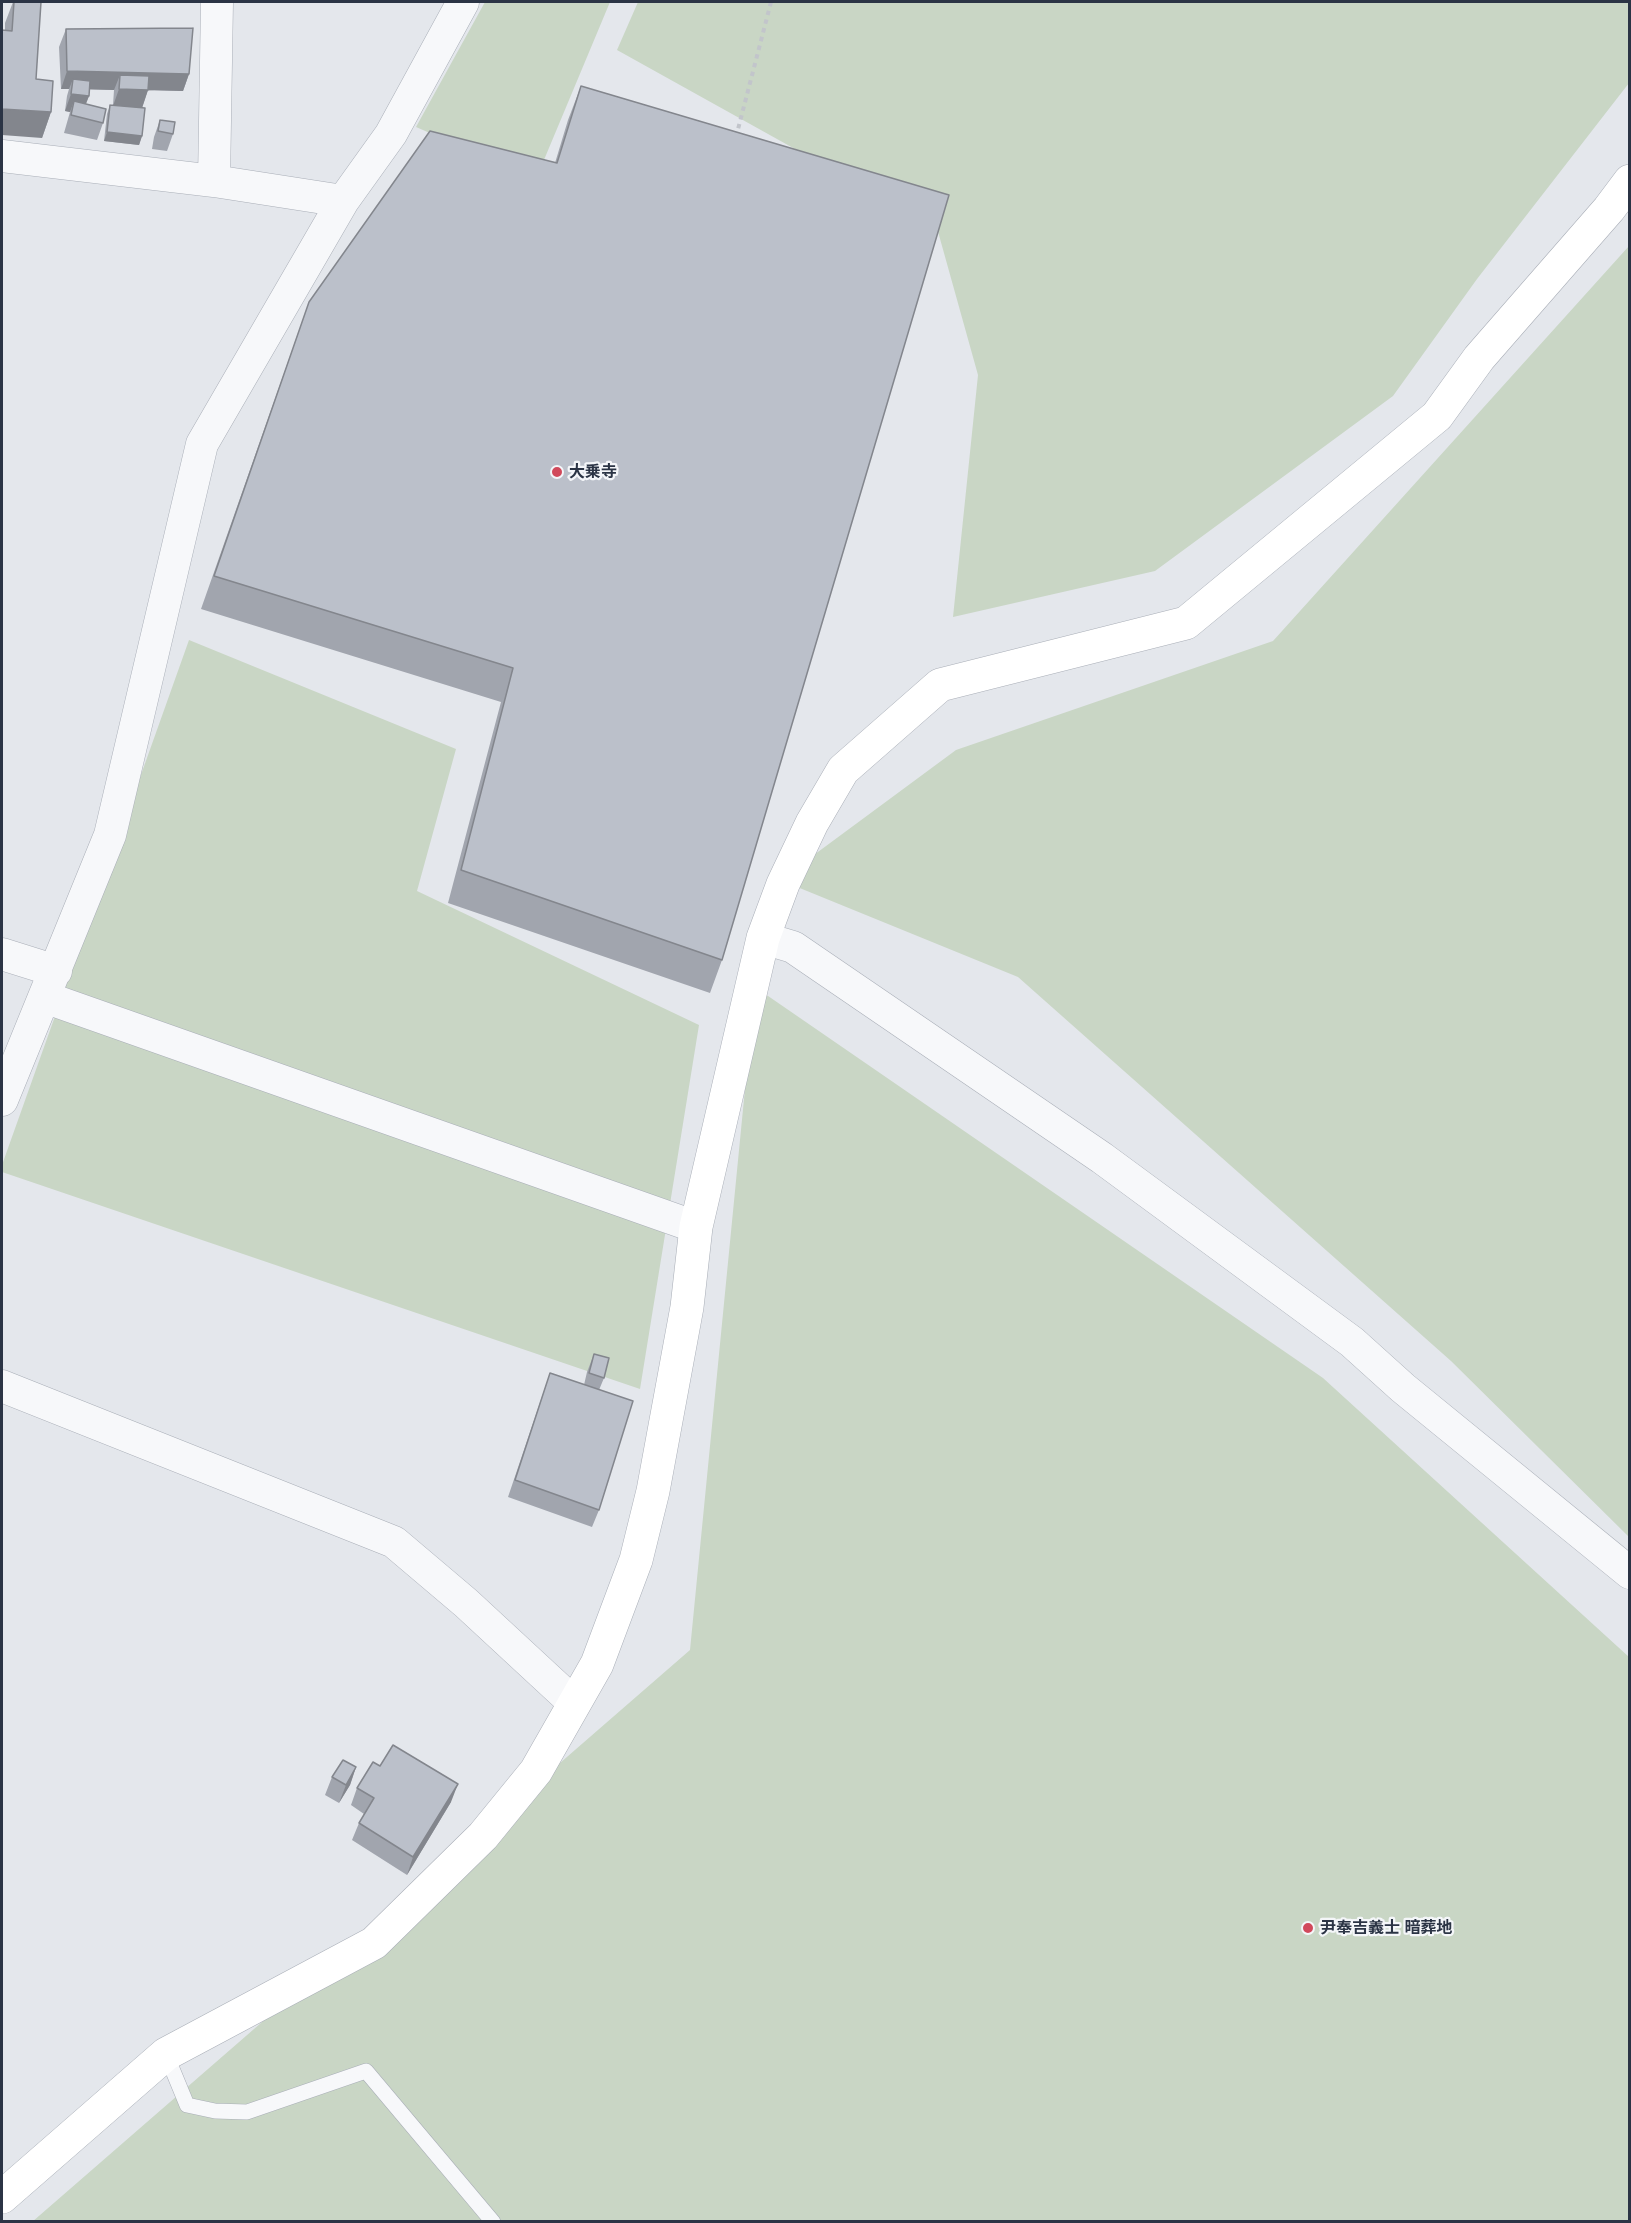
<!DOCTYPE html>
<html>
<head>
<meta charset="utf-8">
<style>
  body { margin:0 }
  #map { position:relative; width:1631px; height:2223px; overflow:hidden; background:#e4e7ec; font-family:Mulish,sans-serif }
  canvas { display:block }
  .frame { position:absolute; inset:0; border:3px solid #2b3445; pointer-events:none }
</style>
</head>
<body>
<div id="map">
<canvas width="1631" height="2223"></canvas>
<div class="frame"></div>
</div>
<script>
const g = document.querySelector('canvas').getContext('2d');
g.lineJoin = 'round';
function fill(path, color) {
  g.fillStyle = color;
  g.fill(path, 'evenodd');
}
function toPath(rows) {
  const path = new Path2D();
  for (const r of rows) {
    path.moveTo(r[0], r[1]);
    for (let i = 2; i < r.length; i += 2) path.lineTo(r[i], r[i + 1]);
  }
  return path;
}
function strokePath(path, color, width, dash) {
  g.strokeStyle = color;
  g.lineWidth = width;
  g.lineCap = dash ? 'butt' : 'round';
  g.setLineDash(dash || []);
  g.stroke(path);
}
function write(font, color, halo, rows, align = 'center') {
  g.font = font + ' Mulish,"Noto Sans JP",sans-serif';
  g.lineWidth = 4.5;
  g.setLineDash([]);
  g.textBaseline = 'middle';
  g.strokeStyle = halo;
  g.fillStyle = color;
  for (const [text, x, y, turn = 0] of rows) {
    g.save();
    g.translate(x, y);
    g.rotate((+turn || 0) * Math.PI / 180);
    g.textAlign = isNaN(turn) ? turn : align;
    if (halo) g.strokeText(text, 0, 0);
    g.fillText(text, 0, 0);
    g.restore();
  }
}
const green = toPath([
  [485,2,610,2,536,179,416,127],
  [638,2,1630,2,1629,83,1477,279,1393,396,1155,571,953,617,978,375,937,228,617,50],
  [1629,246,1629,1537,1451,1361,1018,977,780,880,956,750,1273,641],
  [189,640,456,749,417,891,699,1025,640,1389,2,1172,2,1165],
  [755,987,1323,1378,1629,1657,1629,2221,32,2222,690,1650]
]);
const path = toPath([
  [736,137,771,2]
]);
const lane = toPath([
  [166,2054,187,2105,215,2111,247,2112,366,2071,493,2222]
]);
const street = toPath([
  [463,2,391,134,343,201,202,444,110,835,44,997,696,1227],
  [2,156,214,181,343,201],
  [214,181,217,2],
  [763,938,793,947,1102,1158,1352,1342,1403,1388,1630,1573],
  [2,954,56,971],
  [2,1100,44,997],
  [2,1386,394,1542,466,1603,574,1703]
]);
const secondary = toPath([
  [2,2197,166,2054,374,1943,483,1836,536,1771,597,1664,636,1560,653,1491,687,1307,696,1227,763,938,783,884,812,823,843,770,940,685,1186,623,1437,416,1479,358,1609,209,1630,181]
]);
const wall = toPath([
  [13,2,41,2,36,79,51,112,42,138,5,30,5,23],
  [66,29,189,74,183,91,148,90,142,108,142,136,139,145,104,141,107,114,110,105,113,105,114,90,89,89,89,96,86,104,103,123,97,140,64,133,70,112,65,111,67,96,69,89,61,89,59,47],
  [581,86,722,960,710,993,448,903,501,702,201,609,309,302,555,163,568,120],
  [160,120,173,134,167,151,152,149,154,137],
  [594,1354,604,1378,599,1390,599,1510,592,1527,508,1497,550,1373,584,1385,587,1372],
  [380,1766,451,1802,407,1875,352,1840,359,1823,364,1814,351,1805,357,1788],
  [356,1767,350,1785,339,1803,325,1795,332,1777]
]);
const shadedWall = toPath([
  [67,71,189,74,183,91,145,90,148,90,142,108,113,106,119,89,120,75,114,90,72,89,73,79,69,89,61,89],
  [71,94,89,96,82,113,74,101,70,112,65,111],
  [2,109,51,112,42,138,2,135],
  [107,132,142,136,139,145,104,141],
  [356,1767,350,1785,339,1803,346,1785],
  [458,1784,451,1802,407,1875,413,1857]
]);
const building = toPath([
  [14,2,41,2,36,79,53,81,51,112,2,109,2,30,12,31,14,2],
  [193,28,189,74,67,71,66,29,193,28],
  [120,75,149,76,148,90,119,89,120,75],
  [73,79,90,81,89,96,71,94,73,79],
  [581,86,949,195,722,960,461,870,513,668,214,576,309,302,430,131,557,163,581,86],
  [74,101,106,109,103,123,71,115,74,101],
  [110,105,145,108,142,136,107,132,110,105],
  [160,120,175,122,173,134,158,131,160,120],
  [594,1354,609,1358,604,1378,589,1373,594,1354],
  [550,1373,633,1401,599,1510,515,1480,550,1373],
  [393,1745,458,1784,413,1857,359,1823,374,1798,357,1788,373,1762,380,1766,393,1745],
  [343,1760,356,1767,346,1785,332,1777,343,1760]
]);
const markers = [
  [557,472,6,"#d1495b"],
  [1308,1928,6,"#d1495b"]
];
const poiNames = [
  ["大乗寺",569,472],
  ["尹奉吉義士 暗葬地",1320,1928]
];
fill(green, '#c9d6c5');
strokePath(lane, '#a9aeb7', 16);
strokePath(street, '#a9aeb7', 33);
strokePath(secondary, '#a9aeb7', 34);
strokePath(path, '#c2c5cb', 4, [4.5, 4.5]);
strokePath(lane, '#f7f8fa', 15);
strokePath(street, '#f7f8fa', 32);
strokePath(secondary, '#fff', 33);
fill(wall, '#a1a5ae');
fill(shadedWall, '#83868d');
fill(building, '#bbc0ca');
strokePath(building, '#83868d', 1.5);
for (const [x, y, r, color] of markers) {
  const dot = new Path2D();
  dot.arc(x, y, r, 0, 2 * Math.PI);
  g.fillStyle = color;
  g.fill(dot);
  strokePath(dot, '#f4f6f9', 2);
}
write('bold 16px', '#2b3445', '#f4f6f9', poiNames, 'left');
</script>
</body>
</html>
